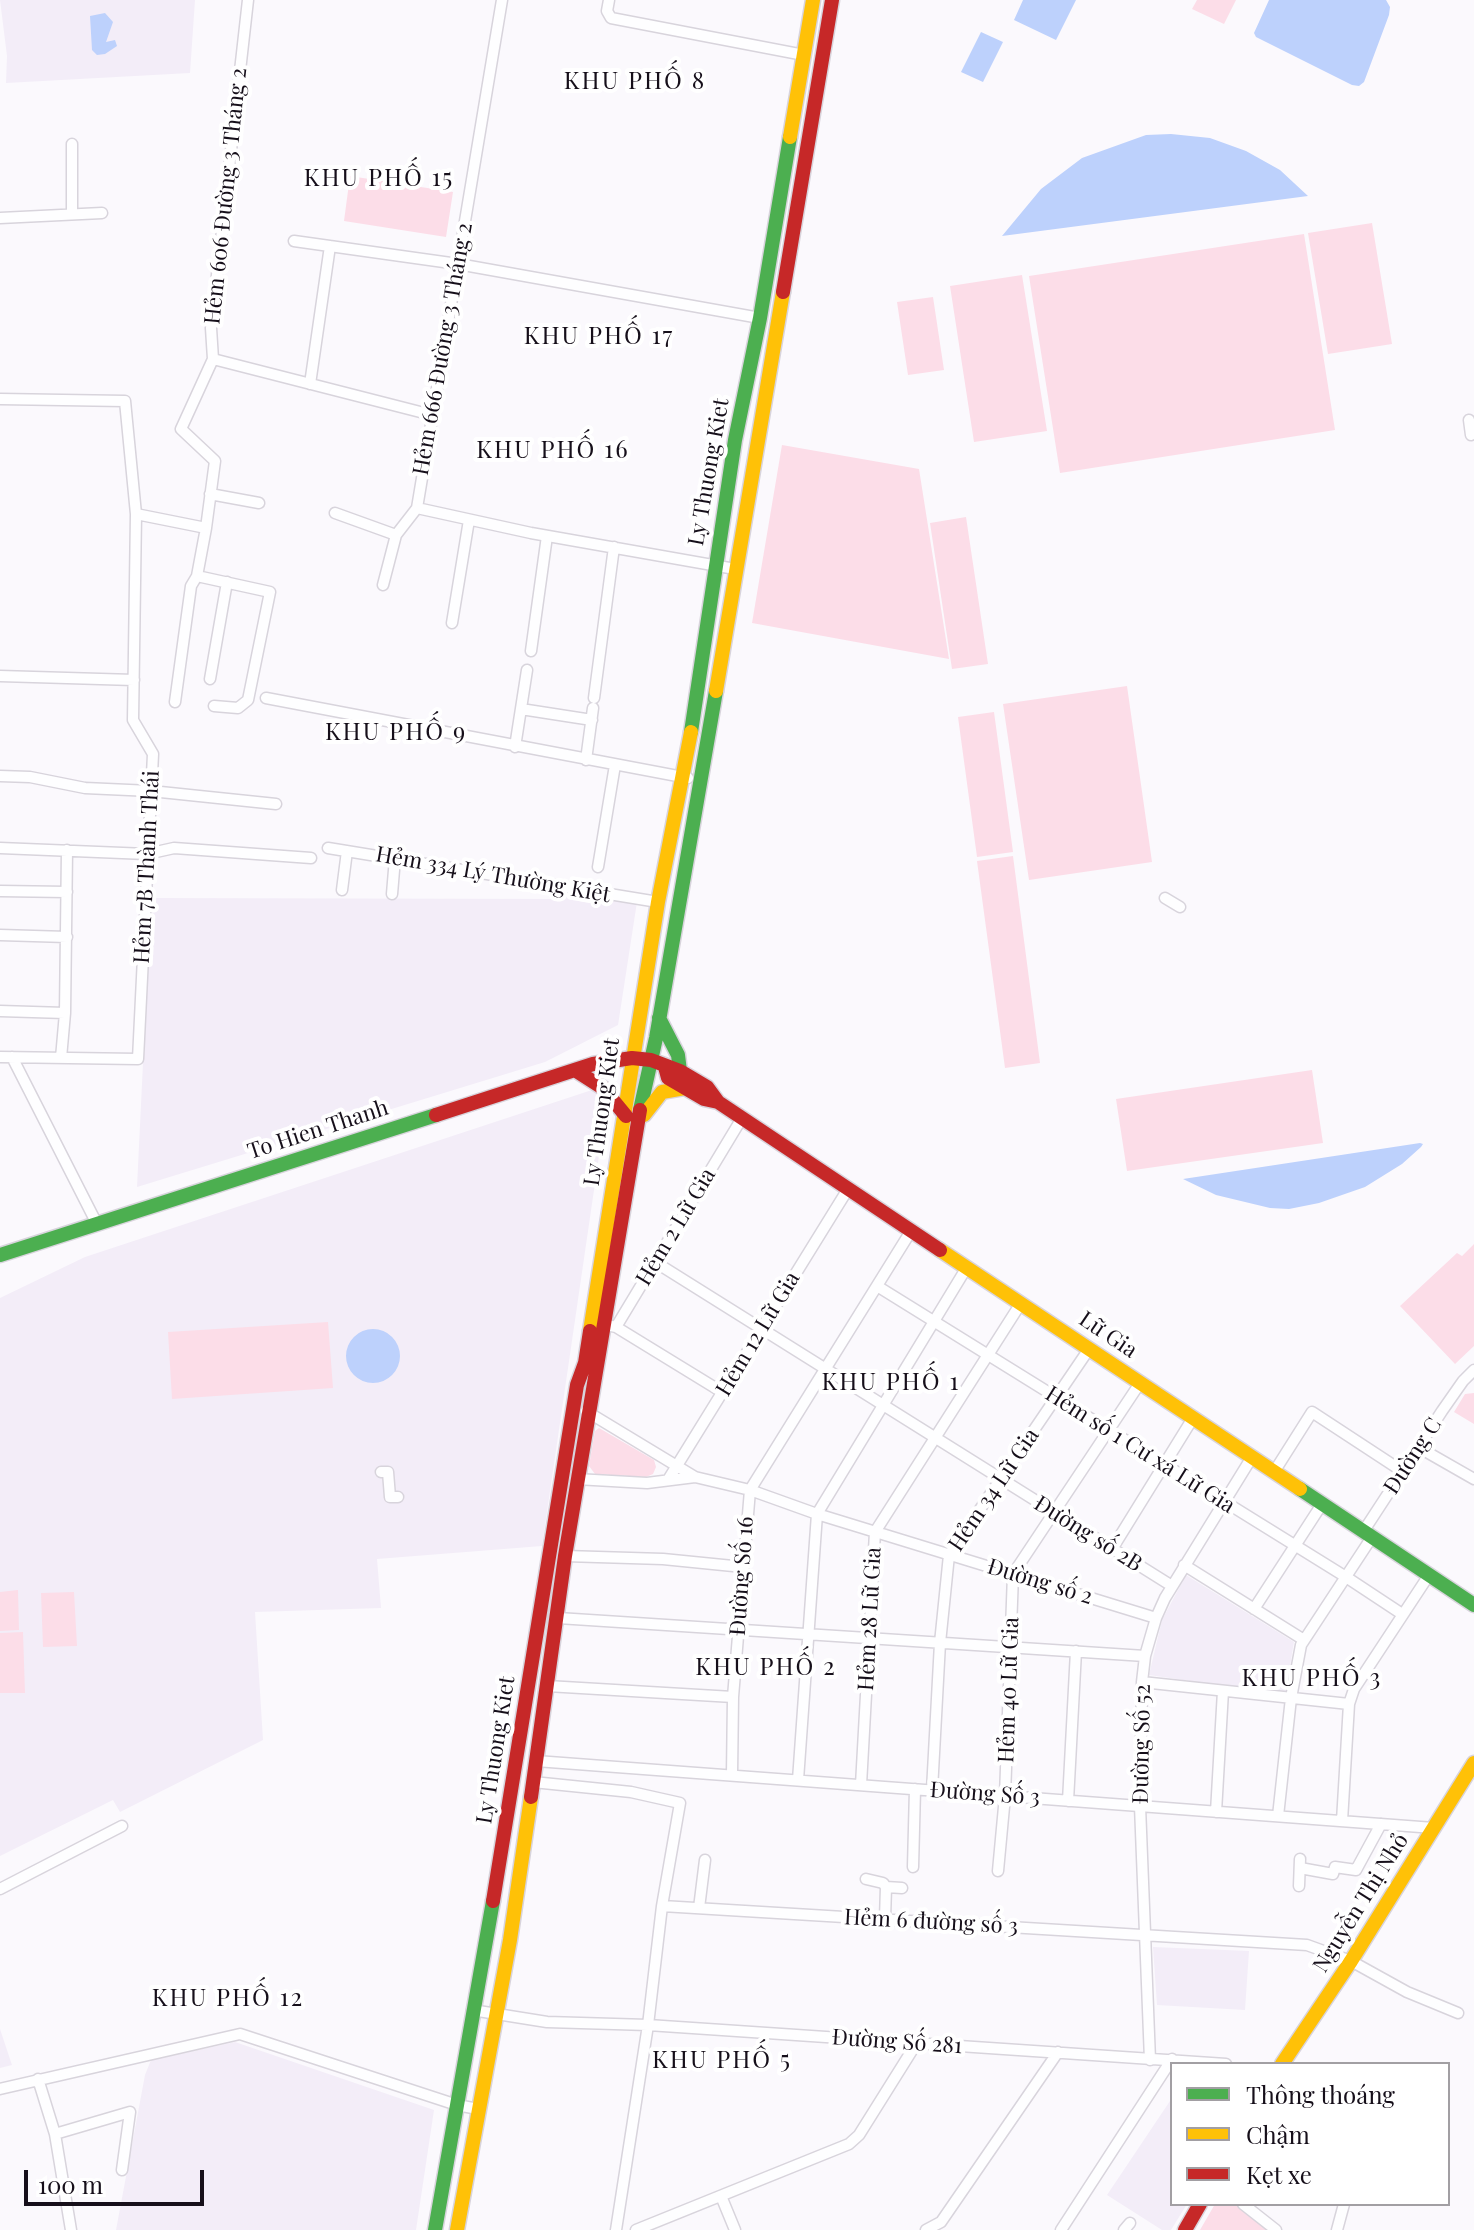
<!DOCTYPE html>
<html>
<head>
<meta charset="utf-8">
<style>
  body { margin:0 }
  #map { position:relative; width:1474px; height:2230px; overflow:hidden; background:#fbf9fd; font-family:"Playfair Display",serif }
  canvas { display:block }
  .legend { position:absolute; left:1170px; top:2062px; width:280px; height:144px; box-sizing:border-box; background:#fff; border:2px solid #a29fa3; margin:0; padding:10px 14px; list-style:none; font-size:24px; color:#160f1a }
  .legend li { display:flex; align-items:center; gap:16px; height:40px }
  .legend b { width:40px; border:2px solid #a29fa3 }
  .scale { position:absolute; left:24px; top:2170px; width:180px; height:36px; box-sizing:border-box; border:4px solid #160f1a; border-top:0; padding-left:10px; font-size:24px; line-height:28px; white-space:nowrap; color:#160f1a; -webkit-text-stroke:6px #fff; paint-order:stroke }
</style>
</head>
<body>
<div id="map">
<canvas width="1474" height="2230"></canvas>
<ul class="legend">
<li><b style="height:10px;background:#4caf50"></b>Thông thoáng</li>
<li><b style="height:10px;background:#ffc107"></b>Chậm</li>
<li><b style="height:10px;background:#c62828"></b>Kẹt xe</li>
</ul>
<div class="scale">100 m</div>
</div>
<script>
const g = document.querySelector('canvas').getContext('2d');
g.lineJoin = 'round';
function fill(path, color) {
  g.fillStyle = color;
  g.fill(path, 'evenodd');
}
function toPath(rows) {
  const path = new Path2D();
  for (const r of rows) {
    if (r.length === 3) {
      path.moveTo(r[0] + r[2], r[1]);
      path.arc(r[0], r[1], r[2], 0, 2 * Math.PI);
      continue;
    }
    path.moveTo(r[0], r[1]);
    for (let i = 2; i < r.length; i += 2) path.lineTo(r[i], r[i + 1]);
  }
  return path;
}
function strokePath(path, color, width, dash) {
  g.strokeStyle = color;
  g.lineWidth = width;
  g.lineCap = dash ? 'butt' : 'round';
  g.setLineDash(dash || []);
  g.stroke(path);
}
function write(font, color, halo, rows, align = 'center') {
  g.font = font + ' "Playfair Display",serif';
  g.lineWidth = 8;
  g.setLineDash([]);
  g.textBaseline = 'middle';
  g.strokeStyle = halo;
  g.fillStyle = color;
  for (const [text, x, y, turn = 0] of rows) {
    g.save();
    g.translate(x, y);
    g.rotate((+turn || 0) * Math.PI / 180);
    g.textAlign = isNaN(turn) ? turn : align;
    if (halo) g.strokeText(text, 0, 0);
    g.fillText(text, 0, 0);
    g.restore();
  }
}
const built = toPath([
  [0,0,195,0,190,73,6,83,7,56],
  [565,892,637,902,618,1025,545,1062,137,1187,151,898,563,899],
  [592,1090,607,1101,542,1546,377,1559,381,1608,255,1612,263,1740,120,1812,113,1800,0,1856,0,1298,85,1257],
  [1186,1575,1294,1642,1285,1695,1149,1675,1162,1620],
  [1153,1947,1249,1951,1245,2010,1157,2005],
  [0,2029,12,2065,0,2068],
  [235,2042,434,2110,416,2230,116,2230,145,2075,151,2060],
  [1172,2098,1172,2204,1187,2204,1171,2230,1162,2230,1107,2195]
]);
const green = toPath([
  [1197,0,1236,0,1224,24,1192,9],
  [350,176,453,192,446,237,344,221],
  [1372,223,1392,344,1328,354,1308,233],
  [1304,234,1335,430,1060,473,1029,276],
  [1022,275,1047,431,974,442,950,286],
  [933,297,944,370,908,375,897,302],
  [782,445,919,469,949,659,752,623],
  [966,517,988,664,952,669,930,523],
  [1127,686,1152,862,1029,880,1003,704],
  [994,712,1013,852,977,857,958,717],
  [1013,856,1040,1063,1005,1068,977,861],
  [1312,1070,1323,1143,1127,1171,1116,1099],
  [1474,1244,1474,1346,1455,1364,1400,1306,1457,1253,1462,1256],
  [328,1322,333,1388,172,1399,168,1332],
  [1474,1393,1474,1424,1454,1412,1465,1394],
  [599,1428,654,1460,656,1467,653,1474,646,1477,595,1474,589,1466,595,1431],
  [18,1590,19,1630,0,1631,0,1592],
  [74,1592,77,1646,43,1647,41,1593],
  [23,1632,25,1693,0,1693,0,1633],
  [1215,2204,1236,2204,1269,2230,1200,2230]
]);
const water = toPath([
  [1023,0,1076,0,1056,40,1014,20],
  [1269,0,1386,0,1390,7,1389,15,1364,82,1359,86,1352,85,1256,37,1254,33],
  [105,13,113,22,106,42,115,40,117,46,105,54,97,55,92,50,90,16],
  [981,32,1003,42,983,82,961,72],
  [1171,134,1210,138,1246,151,1280,170,1308,196,1002,236,1041,189,1082,158,1146,135],
  [1420,1143,1423,1144,1421,1147,1402,1164,1365,1187,1319,1203,1289,1209,1270,1208,1216,1195,1183,1179],
  [373,1356,27]
]);
const street = toPath([
  [609,0,607,11,611,18,804,55],
  [72,144,72,214],
  [0,218,102,213],
  [294,241,458,264,760,318],
  [213,359,432,415],
  [310,384,330,246],
  [0,399,125,401,136,514,133,720,153,754,138,1059,0,1057],
  [1469,420,1471,435],
  [210,494,259,503],
  [417,508,502,0],
  [335,513,396,535,417,508,531,533,735,569],
  [136,514,206,528],
  [197,576,270,592,248,700,238,708,214,706],
  [383,585,396,535],
  [452,623,469,520],
  [531,651,547,536],
  [0,676,134,680],
  [210,679,227,582],
  [266,698,688,778],
  [594,698,614,547],
  [175,702,191,586,197,576,206,528,215,461,181,429,213,359,211,328,248,0],
  [521,709,592,720],
  [515,747,527,670],
  [586,760,593,708],
  [0,776,30,777,85,788,151,791,276,804],
  [0,848,147,854,174,848,311,858],
  [328,848,658,902],
  [598,867,615,765],
  [342,890,347,851],
  [0,891,67,892],
  [392,894,395,858],
  [1165,898,1180,907],
  [0,935,67,937],
  [0,1011,65,1013],
  [12,1057,96,1222],
  [61,1058,65,1013,67,850],
  [655,1262,1172,1586],
  [877,1286,1346,1577,1402,1614],
  [606,1325,616,1327,742,1118],
  [616,1327,722,1392],
  [586,1411,695,1477,750,1490,817,1514,1156,1618],
  [1418,1447,1474,1479],
  [381,1472,388,1472,390,1497,398,1497],
  [1274,1472,1312,1412,1402,1471],
  [576,1479,647,1483,695,1477],
  [668,1480,848,1189],
  [1363,1532,1442,1411,1463,1381,1474,1370],
  [1112,1549,1193,1418],
  [565,1556,663,1559,743,1567],
  [1184,1565,1304,1640],
  [1254,1609,1322,1504],
  [558,1618,1145,1656],
  [1142,1682,1349,1704],
  [547,1686,733,1697],
  [536,1761,1434,1828],
  [732,1775,733,1697,750,1490,911,1231],
  [798,1780,817,1514,967,1267],
  [533,1782,631,1792,680,1803,662,1906,1307,1945,1351,1961,1407,1992,1458,2013],
  [861,1785,875,1532,1021,1303],
  [932,1790,940,1643,949,1555,1089,1349],
  [1068,1801,1076,1651],
  [1216,1812,1223,1691],
  [1278,1816,1291,1698,1301,1645,1372,1537],
  [1342,1821,1349,1704,1354,1689,1429,1575],
  [913,1867,915,1789],
  [1300,1868,1333,1874,1335,1867,1356,1870,1381,1824],
  [998,1871,1005,1796,1013,1574,1140,1383],
  [866,1879,883,1883,886,1887,902,1888],
  [1299,1886,1300,1859],
  [0,1889,122,1826],
  [699,1908,705,1860],
  [885,1919,886,1887],
  [472,2010,547,2022,648,2025,1226,2064],
  [1150,2060,1140,1806,1142,1682,1145,1656,1156,1618,1165,1598,1252,1457],
  [38,2079,55,2134,71,2230],
  [0,2089,240,2034,457,2105,478,2109],
  [55,2134,130,2112,122,2170],
  [721,2196,735,2230],
  [1243,2204,1276,2230],
  [616,2230,648,2025,662,1906],
  [636,2230,849,2144,859,2135,916,2044],
  [926,2230,941,2222,1058,2052],
  [1061,2230,1172,2059],
  [1124,2230,1130,2223],
  [1337,2230,1344,2204]
]);
const fast = toPath([
  [691,732,735,440,760,318,790,137],
  [659,1018,678,1055,680,1071],
  [640,1110,656,1038,716,691],
  [0,1255,436,1115],
  [1300,1489,1474,1605],
  [435,2230,493,1901]
]);
const slow = toPath([
  [790,137,813,0],
  [716,691,783,292],
  [644,1115,662,1092,685,1088],
  [940,1250,1300,1489],
  [590,1331,658,902,691,732],
  [1282,2064,1351,1961,1474,1763],
  [457,2230,510,1940,531,1797]
]);
const jam = toPath([
  [783,292,832,0],
  [665,1067,668,1078,704,1099,718,1102],
  [575,1070,603,1088,626,1116],
  [436,1115,593,1064,632,1058,651,1060,680,1071,707,1087,718,1102,940,1250],
  [531,1797,565,1556,640,1110],
  [493,1901,577,1385,585,1363,590,1331],
  [1185,2230,1200,2204]
]);
const streetNames = [
  ["Hẻm 606 Đường 3 Tháng 2",226,196,-84],
  ["Hẻm 666 Đường 3 Tháng 2",443,349,-80],
  ["Ly Thuong Kiet",709,472,-80],
  ["Hẻm 7B Thành Thái",147,867,-87],
  ["Hẻm 334 Lý Thường Kiệt",493,875,10],
  ["Ly Thuong Kiet",602,1112,-82],
  ["To Hien Thanh",318,1130,-18],
  ["Hẻm 2 Lữ Gia",676,1227,-59],
  ["Hẻm 12 Lữ Gia",758,1334,-59],
  ["Lữ Gia",1108,1335,34],
  ["Hẻm số 1 Cư xá Lữ Gia",1140,1450,32],
  ["Đường C",1413,1456,-57],
  ["Hẻm 34 Lữ Gia",994,1490,-56],
  ["Đường số 2B",1088,1534,32],
  ["Đường Số 16",742,1576,-86],
  ["Đường số 2",1040,1582,17],
  ["Hẻm 28 Lữ Gia",870,1619,-87],
  ["Hẻm 40 Lữ Gia",1009,1690,-88],
  ["Đường Số 52",1142,1744,-89],
  ["Ly Thuong Kiet",496,1750,-81],
  ["Đường Số 3",985,1794,4],
  ["Nguyễn Thị Nhỏ",1361,1903,-58],
  ["Hẻm 6 đường số 3",931,1922,3],
  ["Đường Số 281",897,2042,4]
];
const neighbourhoodNames = [
  ["KHU PHỐ 8",635,82],
  ["KHU PHỐ 15",379,179],
  ["KHU PHỐ 17",599,337],
  ["KHU PHỐ 16",553,451],
  ["KHU PHỐ 9",396,733],
  ["KHU PHỐ 1",891,1383],
  ["KHU PHỐ 2",766,1668],
  ["KHU PHỐ 3",1312,1679],
  ["KHU PHỐ 12",228,1999],
  ["KHU PHỐ 5",722,2061]
];
fill(built, '#f3edf8');
fill(green, '#fcdde8');
fill(water, '#bdd1fc');
strokePath(street, '#d8d4dc', 13);
strokePath(fast, '#d8d4dc', 17);
strokePath(slow, '#d8d4dc', 17);
strokePath(jam, '#d8d4dc', 17);
strokePath(street, '#fefeff', 10);
strokePath(fast, '#4caf50', 14);
strokePath(slow, '#ffc107', 14);
strokePath(jam, '#c62828', 14);
write('22px', '#160f1a', '#fff', streetNames);
g.letterSpacing = '2px';
write('24px', '#160f1a', '#fff', neighbourhoodNames);
g.letterSpacing = '0px';
</script>
</body>
</html>
